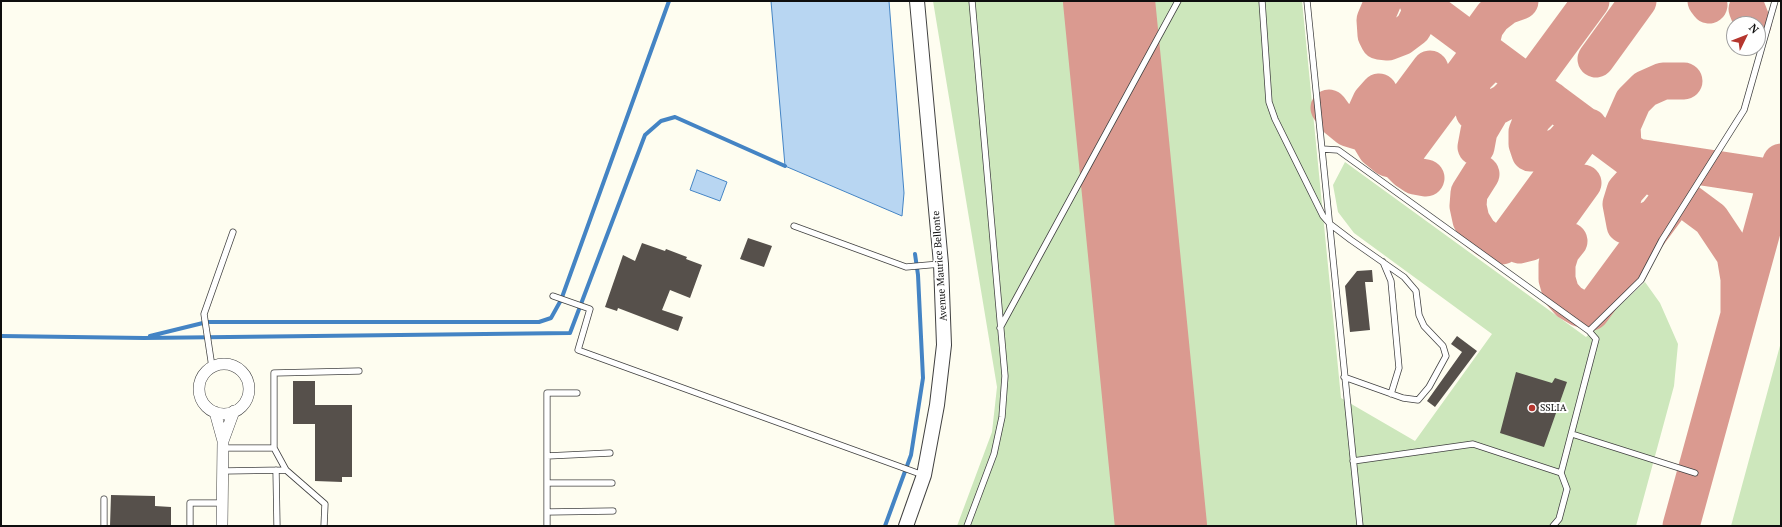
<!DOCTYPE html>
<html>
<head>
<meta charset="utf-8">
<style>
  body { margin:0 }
  #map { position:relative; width:1782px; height:527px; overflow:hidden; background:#fefdf0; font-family:"PT Serif",serif }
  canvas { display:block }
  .frame { position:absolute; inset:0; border:2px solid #0e0e0e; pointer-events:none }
  .north { position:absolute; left:1726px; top:16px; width:40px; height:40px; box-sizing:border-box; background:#fff; border:1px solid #9f9f9f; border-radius:50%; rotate:47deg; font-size:11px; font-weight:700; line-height:16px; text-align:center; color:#0e0e0e }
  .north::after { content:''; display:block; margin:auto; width:14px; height:18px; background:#b5362f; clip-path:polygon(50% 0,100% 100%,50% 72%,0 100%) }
</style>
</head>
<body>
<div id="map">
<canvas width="1782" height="527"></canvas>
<div class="frame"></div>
<div class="north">N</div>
</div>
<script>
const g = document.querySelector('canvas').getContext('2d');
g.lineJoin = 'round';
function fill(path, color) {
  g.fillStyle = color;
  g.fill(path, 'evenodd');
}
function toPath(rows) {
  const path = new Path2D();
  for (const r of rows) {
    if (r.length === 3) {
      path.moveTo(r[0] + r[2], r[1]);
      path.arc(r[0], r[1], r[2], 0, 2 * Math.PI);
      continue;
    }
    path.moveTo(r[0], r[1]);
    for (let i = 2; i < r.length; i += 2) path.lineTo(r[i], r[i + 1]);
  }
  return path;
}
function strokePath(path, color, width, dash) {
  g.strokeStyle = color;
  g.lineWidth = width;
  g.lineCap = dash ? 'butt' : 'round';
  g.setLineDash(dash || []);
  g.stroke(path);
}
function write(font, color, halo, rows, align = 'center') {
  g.font = font + ' "PT Serif",serif';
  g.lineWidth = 4;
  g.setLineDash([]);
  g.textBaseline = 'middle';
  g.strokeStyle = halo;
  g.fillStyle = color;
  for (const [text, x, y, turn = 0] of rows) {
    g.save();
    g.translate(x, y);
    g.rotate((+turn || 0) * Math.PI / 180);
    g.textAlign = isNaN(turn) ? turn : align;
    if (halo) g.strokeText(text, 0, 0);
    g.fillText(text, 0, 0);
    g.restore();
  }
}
const green = toPath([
  [933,1,1089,1,1139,526,957,526,992,432,997,387],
  [1135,1,1302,1,1341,398,1415,441,1492,334,1354,233,1338,212,1333,185,1345,162,1586,337,1645,282,1660,303,1678,344,1674,386,1636,526,1182,526,1134,44,1137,43],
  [1781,342,1781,526,1731,526]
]);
const water = toPath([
  [771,1,889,1,904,193,902,216,785,166,771,1],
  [697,170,727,182,720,201,690,190,697,170]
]);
const stream = toPath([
  [1,336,144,338,570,333,645,135,661,121,675,117,785,166],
  [150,336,207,322,539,322,551,318,561,300,669,1],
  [885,526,911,455,923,378,918,275,915,254]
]);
const taxiway = toPath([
  [1383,1,1375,20,1376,35,1379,41,1388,42,1401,37,1413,28,1424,6],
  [1417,1,1711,219,1735,255,1739,279,1739,314],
  [1706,1,1709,5],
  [1747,9,1753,24],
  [1480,47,1485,27,1493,16,1506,6,1520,1],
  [1596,59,1638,1],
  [1490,62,1474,78,1470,91,1474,112,1490,110,1505,102,1515,92,1519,76],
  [1530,84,1591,1],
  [1379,92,1371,101,1366,112,1365,126,1370,139,1376,149,1387,158,1399,161,1482,49],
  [1551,100,1532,119,1527,132,1527,144,1530,153,1547,152,1562,144,1572,133,1575,124],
  [1329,108,1337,119,1348,128,1361,132,1376,131,1387,126],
  [1476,147,1479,131,1489,114],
  [1632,154,1637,157,1781,179],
  [1627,156,1623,145,1622,126,1633,101,1645,89,1663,81,1684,81],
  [1648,171,1634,181,1625,191,1621,204,1625,225,1641,224,1656,216,1666,203],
  [1481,174,1469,193,1468,206,1471,220,1479,233,1488,240,1502,246,1589,127],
  [1426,178,1415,176,1406,170,1399,163,1390,151,1390,134,1395,116,1430,69],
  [1569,241,1561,251,1557,264,1557,279,1561,293,1569,302,1579,308,1591,312,1678,194],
  [1519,245,1531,242,1547,233,1583,183],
  [1681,526,1781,162]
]);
const runway = toPath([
  [1109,1,1161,526]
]);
const building = toPath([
  [748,238,772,246,764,267,740,259],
  [642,243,665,251,666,249,687,257,686,259,702,265,690,298,670,290,662,310,683,317,678,331,618,308,617,311,605,307,623,255,635,261],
  [1372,270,1373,282,1365,282,1370,330,1350,332,1345,286,1357,271],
  [1457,336,1477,351,1435,407,1427,401,1462,352,1451,344],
  [1516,372,1552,383,1555,378,1567,382,1544,447,1500,433],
  [293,381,315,381,315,405,352,405,352,477,342,477,342,482,315,481,315,424,293,424],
  [111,495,155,496,155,506,171,507,171,526,110,526]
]);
const service = toPath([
  [1262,1,1269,102,1275,119,1323,216,1330,224,1351,240,1404,277,1416,291,1419,315,1424,326,1443,346,1446,356,1429,387,1418,400,1403,398,1344,377],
  [1307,1,1360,526],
  [1322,149,1338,150,1589,331,1641,280,1662,240,1744,110,1775,1],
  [794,226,906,267,940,264],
  [1383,262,1391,281,1399,368,1391,394],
  [553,296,590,309,578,350,923,475],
  [1000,328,1178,1],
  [212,367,204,314,233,232],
  [1572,434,1695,473],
  [223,448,274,448],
  [547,456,610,453],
  [1353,461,1473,444,1561,473,1596,339,1589,331],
  [276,470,277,526],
  [223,471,286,470],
  [547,483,612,483],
  [104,499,104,526],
  [547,512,613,511],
  [190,526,190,503,223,503],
  [324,526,325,504,286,470,274,448,274,373,359,371],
  [547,526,547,393,577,393],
  [967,526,994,454,1002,417,1005,376,972,1],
  [1553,526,1559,519,1567,489,1561,473]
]);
const minor = toPath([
  [224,389,25],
  [215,412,223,441,222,526],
  [223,441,234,411]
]);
const tertiary = toPath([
  [906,526,924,475,937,405,944,345,941,264,917,1]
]);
const markers = [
  [1532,408,4,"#b5362f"]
];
const streetNames = [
  ["Avenue Maurice Bellonte",940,266,-94]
];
const poiNames = [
  ["SSLIA",1540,408]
];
fill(green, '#cde7bc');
fill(water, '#b8d6f2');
strokePath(water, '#4484c4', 1);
strokePath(stream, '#4484c4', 4);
strokePath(taxiway, '#da9a90', 37);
strokePath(runway, '#da9a90', 92);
fill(building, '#56504b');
strokePath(service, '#414141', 7);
strokePath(minor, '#414141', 12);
strokePath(tertiary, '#414141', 16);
strokePath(service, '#fff', 5.5);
strokePath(minor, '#fff', 11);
strokePath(tertiary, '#fff', 14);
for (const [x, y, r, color] of markers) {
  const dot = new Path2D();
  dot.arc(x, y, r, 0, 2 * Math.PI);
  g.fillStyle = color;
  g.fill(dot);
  strokePath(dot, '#fff', 1.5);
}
write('10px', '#0e0e0e', '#fff', streetNames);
write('10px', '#0e0e0e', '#fff', poiNames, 'left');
</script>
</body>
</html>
